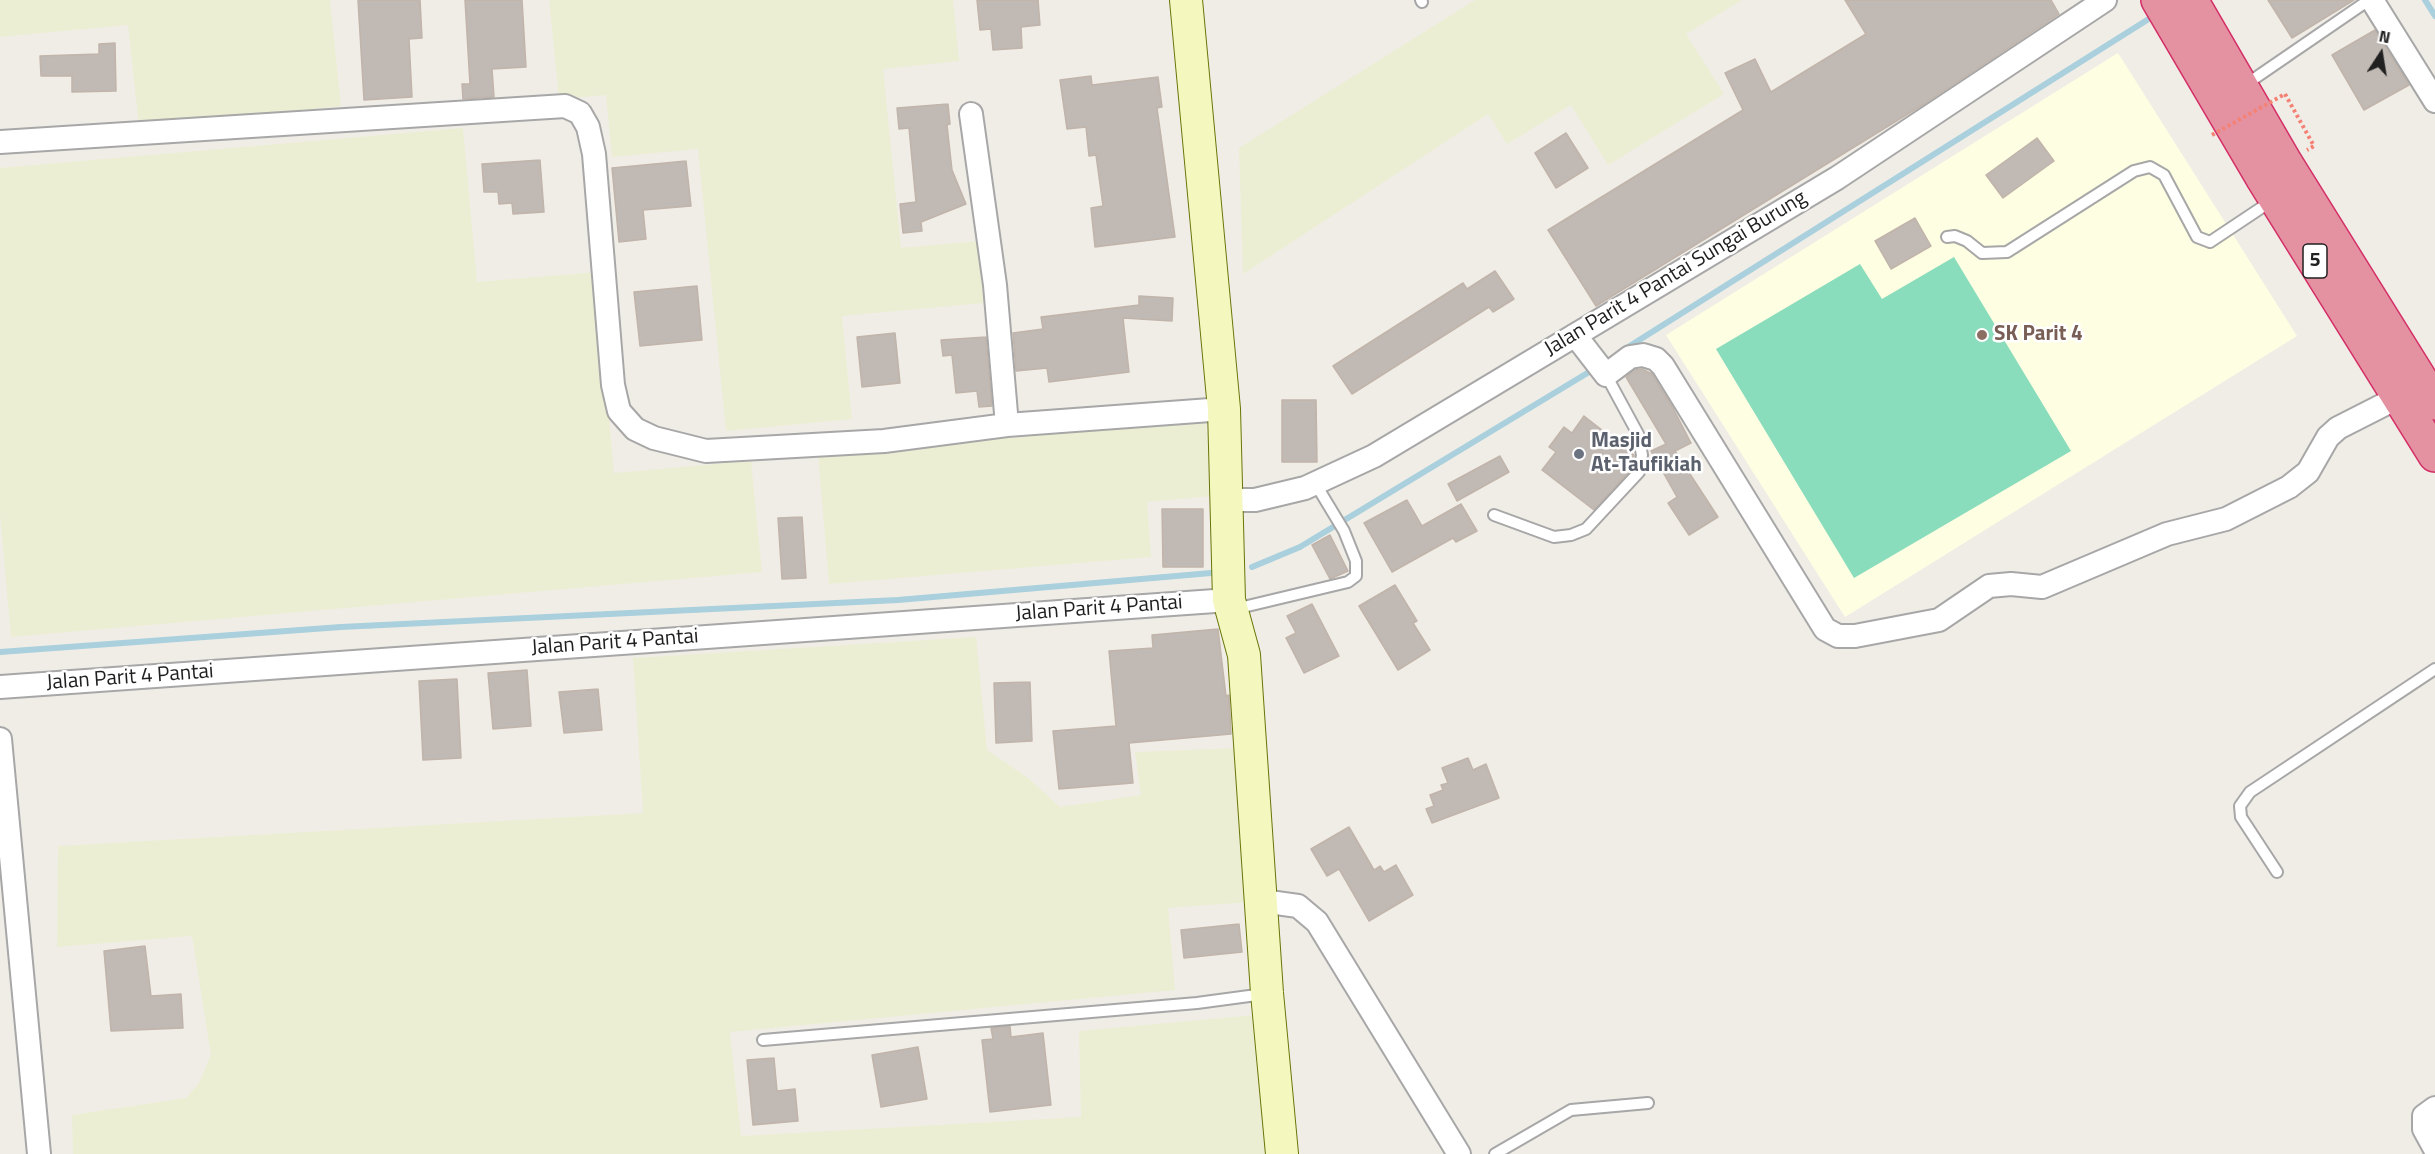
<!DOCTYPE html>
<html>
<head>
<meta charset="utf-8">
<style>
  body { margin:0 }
  #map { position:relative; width:2435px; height:1154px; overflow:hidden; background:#f0ede7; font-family:"Titillium Web",sans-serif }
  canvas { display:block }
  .north { position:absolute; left:2351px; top:24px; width:60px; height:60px; -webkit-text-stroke:4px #fff; paint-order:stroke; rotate:12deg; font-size:16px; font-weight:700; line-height:24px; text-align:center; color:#202020 }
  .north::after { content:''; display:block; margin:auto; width:21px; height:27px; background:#202020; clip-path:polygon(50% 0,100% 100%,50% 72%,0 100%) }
</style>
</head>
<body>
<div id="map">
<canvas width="2435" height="1154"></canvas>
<div class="north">N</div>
</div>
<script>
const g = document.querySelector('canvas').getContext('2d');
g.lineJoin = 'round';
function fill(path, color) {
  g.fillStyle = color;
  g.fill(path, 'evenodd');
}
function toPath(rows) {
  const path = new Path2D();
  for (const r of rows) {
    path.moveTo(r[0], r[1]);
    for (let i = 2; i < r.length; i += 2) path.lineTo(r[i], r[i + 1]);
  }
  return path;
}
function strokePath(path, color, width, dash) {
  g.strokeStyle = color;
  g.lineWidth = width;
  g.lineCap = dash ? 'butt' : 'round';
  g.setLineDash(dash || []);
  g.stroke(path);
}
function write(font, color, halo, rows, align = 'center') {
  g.font = font + ' "Titillium Web",sans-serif';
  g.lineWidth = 5;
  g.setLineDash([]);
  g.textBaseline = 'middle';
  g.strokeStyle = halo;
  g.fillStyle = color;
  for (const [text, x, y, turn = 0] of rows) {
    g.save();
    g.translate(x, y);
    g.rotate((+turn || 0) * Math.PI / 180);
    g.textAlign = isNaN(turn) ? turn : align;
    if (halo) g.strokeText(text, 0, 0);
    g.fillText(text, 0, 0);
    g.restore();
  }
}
const education = toPath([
  [2118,53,2297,336,1845,617,1666,335]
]);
const farmland = toPath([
  [0,0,330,0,341,106,139,126,128,25,0,37],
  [549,0,953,0,959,61,883,69,901,248,977,241,984,303,842,316,852,419,726,431,698,149,612,157,606,95,559,99],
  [1475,0,1742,0,1686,34,1724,94,1608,165,1571,105,1507,144,1488,114,1243,274,1239,148],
  [463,128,477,282,596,272,614,473,751,461,762,572,11,637,0,514,0,168],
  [1206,421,1213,496,1147,502,1151,557,829,584,818,454],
  [976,637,987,750,1028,778,1060,807,1141,795,1135,752,1237,748,1252,902,1168,908,1175,990,730,1032,741,1136,1081,1117,1079,1031,1255,1015,1271,1154,73,1154,72,1115,186,1098,199,1083,211,1055,192,936,57,947,58,846,643,813,633,658]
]);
const pitch = toPath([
  [1954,257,2071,451,1854,578,1716,349,1860,264,1882,299]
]);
const stream = toPath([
  [2425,0,2435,16],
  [1625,349,2155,15],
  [1252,567,1300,547,1594,369],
  [0,652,341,627,898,600,1211,573]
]);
const building = toPath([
  [358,0,420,0,422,38,409,39,412,97,364,100,358,0],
  [465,0,522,0,526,67,492,69,494,97,463,99,462,84,470,84,465,0],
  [977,0,1038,0,1040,25,1021,27,1022,48,993,50,991,29,980,30,977,0],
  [1845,0,2051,0,2059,14,1924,104,1596,306,1548,230,1743,110,1725,73,1755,59,1771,92,1866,34,1845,0],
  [2268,0,2354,0,2292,38,2268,0],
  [2375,30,2409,85,2364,110,2332,55,2375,30],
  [115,43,116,91,72,92,72,76,41,76,40,56,99,54,99,44,115,43],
  [1091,76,1092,85,1158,77,1162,107,1157,108,1175,237,1095,247,1091,208,1103,206,1096,155,1089,156,1086,127,1067,129,1060,80,1091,76],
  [948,104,950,124,947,125,952,170,966,204,921,222,922,231,903,233,900,204,916,202,909,128,899,129,897,108,948,104],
  [1566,133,1588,168,1556,188,1535,153,1566,133],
  [2037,138,2054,161,2003,198,1986,175,2037,138],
  [540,160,544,212,513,214,512,203,499,204,498,192,484,192,482,164,540,160],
  [686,161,691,206,643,210,646,239,619,242,612,168,686,161],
  [1915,218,1931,246,1891,269,1875,241,1915,218],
  [1495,271,1514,299,1493,312,1489,307,1352,394,1333,366,1463,283,1467,289,1495,271],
  [697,286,702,340,640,346,634,292,697,286],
  [1139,296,1173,298,1172,321,1123,318,1129,372,1049,382,1047,368,1016,371,1013,333,1043,329,1041,317,1139,305,1139,296],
  [895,333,900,383,862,387,857,337,895,333],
  [986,337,992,406,979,407,977,391,956,393,952,355,943,356,941,340,986,337],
  [1642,369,1652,374,1673,408,1691,443,1675,451,1718,517,1689,535,1668,503,1677,497,1651,451,1666,444,1626,377,1635,370,1642,369],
  [1282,400,1316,400,1317,462,1282,462,1282,400],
  [1584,416,1634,455,1632,469,1594,510,1542,470,1556,452,1549,447,1564,427,1572,433,1584,416],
  [1500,456,1509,472,1457,501,1448,484,1500,456],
  [1407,500,1422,526,1461,504,1477,531,1456,542,1453,538,1392,572,1364,523,1407,500],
  [1162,509,1203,509,1203,567,1163,567,1162,509],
  [802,517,806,578,782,579,778,518,802,517],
  [1330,535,1348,571,1330,579,1312,545,1330,535],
  [1395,585,1417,621,1413,623,1430,650,1398,670,1359,606,1395,585],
  [1312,604,1339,656,1304,673,1286,638,1296,633,1287,616,1312,604],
  [1218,629,1226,696,1229,695,1231,734,1129,743,1133,783,1059,789,1053,731,1116,726,1109,651,1153,648,1152,635,1218,629],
  [527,670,531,726,493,729,488,673,527,670],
  [457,679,461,758,423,760,419,681,457,679],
  [1030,682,1032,741,996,743,994,683,1030,682],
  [598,689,602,730,564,733,559,692,598,689],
  [1468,758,1473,770,1486,764,1499,798,1432,823,1426,809,1434,806,1430,795,1443,790,1441,785,1448,783,1442,768,1468,758],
  [1349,827,1374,870,1380,866,1384,872,1396,865,1413,895,1369,921,1339,869,1327,876,1311,849,1349,827],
  [1239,924,1242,952,1184,958,1181,930,1239,924],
  [145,946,151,996,181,994,183,1028,111,1031,104,951,145,946],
  [1010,1026,1011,1037,1043,1033,1051,1105,990,1112,982,1040,993,1039,991,1028,1010,1026],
  [918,1047,927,1099,881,1107,872,1055,918,1047],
  [774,1058,777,1091,795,1089,798,1121,753,1125,747,1060,774,1058]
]);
const path = toPath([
  [2285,94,2314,146,2307,150]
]);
const lane = toPath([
  [1421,0,1422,2],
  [2245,85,2369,0],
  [1947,237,1955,236,1967,241,1982,253,2007,252,2134,171,2150,167,2164,175,2197,237,2210,242,2273,200],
  [1494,515,1554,537,1571,535,1586,529,1639,472,1642,455,1638,434,1606,375],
  [1235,609,1348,582,1356,576,1356,561,1344,531,1315,483],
  [2277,872,2241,817,2240,806,2250,792,2435,669],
  [763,1040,1197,1003,1264,994],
  [1495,1154,1571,1110,1648,1103]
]);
const street = toPath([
  [2372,0,2435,101],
  [971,114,995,285,1007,425],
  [0,142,565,106,580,113,588,127,594,154,613,385,619,411,635,429,654,438,706,451,884,441,1007,425,1224,409],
  [1575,335,1606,375,1630,357,1643,355,1656,359,1663,366,1825,629,1838,636,1855,636,1939,620,1989,586,2011,584,2042,587,2167,534,2226,519,2289,487,2308,472,2328,437,2338,428,2399,397],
  [1226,500,1255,500,1305,488,1374,456,1837,178,2105,0],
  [0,687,1229,600],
  [0,739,39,1154],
  [1262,901,1298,906,1317,922,1459,1154],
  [2435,1149,2424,1129,2424,1116,2435,1108]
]);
const secondary = toPath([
  [1186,0,1224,409,1229,600,1244,655,1267,993,1282,1154]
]);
const highway = toPath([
  [2158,0,2262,177,2435,455],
  [2191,0,2285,162,2435,403]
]);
const pathBridge = toPath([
  [2212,135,2285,94]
]);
const markers = [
  [1982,335,6,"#8d6e63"],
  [1579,454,6,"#6b7280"]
];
const shields = [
  [2315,261,24]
];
const shieldNames = [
  ["5",2315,261]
];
const streetNames = [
  ["Jalan Parit 4 Pantai Sungai Burung",1676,274,-31],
  ["Jalan Parit 4 Pantai",1099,609,-4],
  ["Jalan Parit 4 Pantai",615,643,-4],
  ["Jalan Parit 4 Pantai",130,678,-4]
];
const educationNames = [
  ["SK Parit 4",1994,335]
];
const worshipNames = [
  ["Masjid",1591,442],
  ["At-Taufikiah",1591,466]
];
fill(education, '#fefee2');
fill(farmland, '#eceed3');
fill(pitch, '#89dcbc');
strokePath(stream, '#a9d0dc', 6);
fill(building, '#c1b9b3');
strokePath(building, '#c1b4aa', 1.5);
strokePath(lane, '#a7a7a7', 14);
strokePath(street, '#a7a7a7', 26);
strokePath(secondary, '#697509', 34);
strokePath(highway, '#d42e67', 36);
strokePath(path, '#f48174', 4, [3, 3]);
strokePath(lane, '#fff', 10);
strokePath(street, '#fff', 22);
strokePath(secondary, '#f4f7be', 32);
strokePath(highway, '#e492a1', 33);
strokePath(pathBridge, '#f48174', 4, [3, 3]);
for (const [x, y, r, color] of markers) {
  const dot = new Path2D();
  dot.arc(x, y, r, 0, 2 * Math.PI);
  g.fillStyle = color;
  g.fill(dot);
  strokePath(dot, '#fff', 2);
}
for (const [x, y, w] of shields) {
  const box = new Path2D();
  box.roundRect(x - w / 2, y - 17, w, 34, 4.5);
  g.fillStyle = '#fff';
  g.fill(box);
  strokePath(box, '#202020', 1.5);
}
write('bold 20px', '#202020', null, shieldNames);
write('21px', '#202020', '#fff', streetNames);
write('bold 21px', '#785e54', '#fff', educationNames, 'left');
write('bold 21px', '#5b616d', '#fff', worshipNames, 'left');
</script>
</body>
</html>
